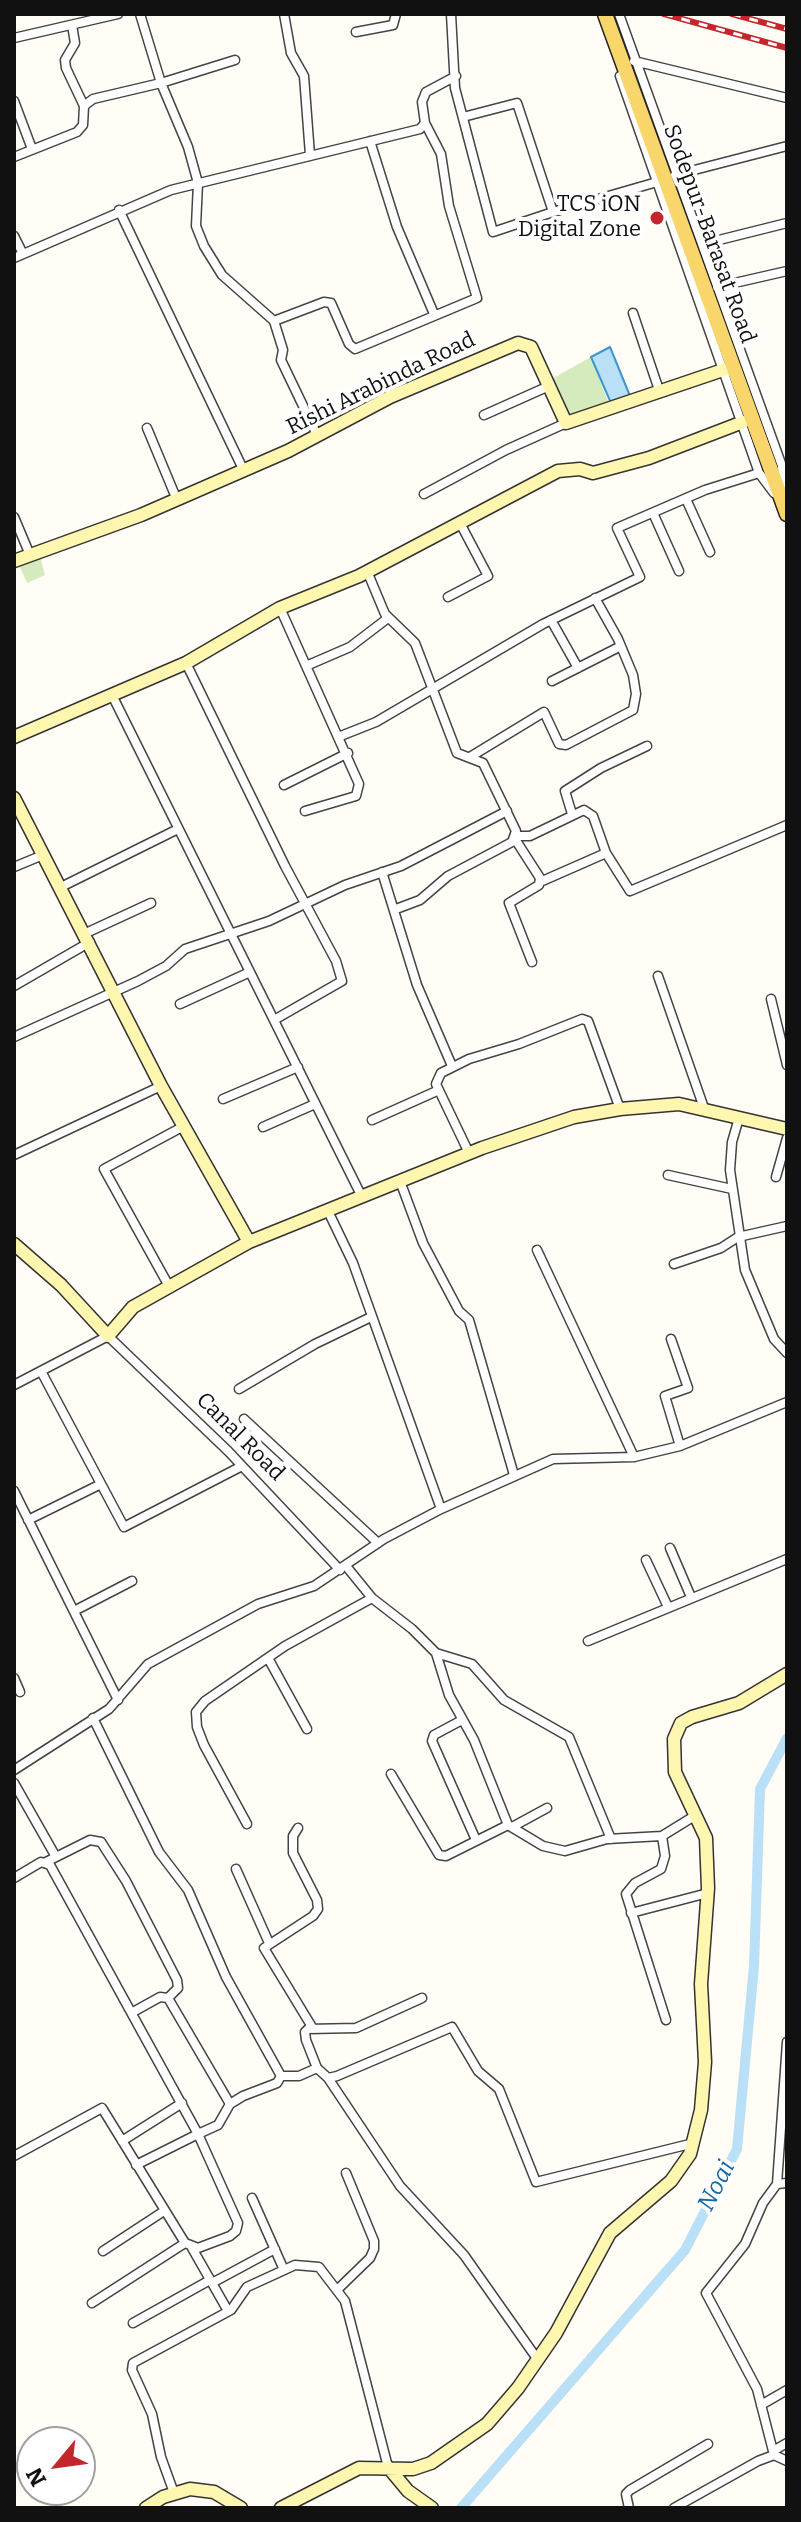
<!DOCTYPE html>
<html>
<head>
<meta charset="utf-8">
<style>
  body { margin:0 }
  #map { position:relative; width:801px; height:2522px; overflow:hidden; background:#fffdf5; font-family:Bitter,serif }
  canvas { display:block }
  .frame { position:absolute; inset:0; border:16px solid #111; pointer-events:none }
  .north { position:absolute; left:16px; top:2426px; width:80px; height:80px; box-sizing:border-box; background:#fff; border:2px solid #a0a0a0; border-radius:50%; rotate:241deg; font-size:22px; font-weight:700; line-height:32px; text-align:center; color:#111 }
  .north::after { content:''; display:block; margin:auto; width:28px; height:36px; background:#c4262e; clip-path:polygon(50% 0,100% 100%,50% 72%,0 100%) }
</style>
</head>
<body>
<div id="map">
<canvas width="801" height="2522"></canvas>
<div class="frame"></div>
<div class="north">N</div>
</div>
<script>
const g = document.querySelector('canvas').getContext('2d');
g.lineJoin = 'round';
function fill(path, color) {
  g.fillStyle = color;
  g.fill(path, 'evenodd');
}
function toPath(rows) {
  const path = new Path2D();
  for (const r of rows) {
    path.moveTo(r[0], r[1]);
    for (let i = 2; i < r.length; i += 2) path.lineTo(r[i], r[i + 1]);
  }
  return path;
}
function strokePath(path, color, width, dash) {
  g.strokeStyle = color;
  g.lineWidth = width;
  g.lineCap = dash ? 'butt' : 'round';
  g.setLineDash(dash || []);
  g.stroke(path);
}
function write(font, color, halo, rows, align = 'center') {
  g.font = font + ' Bitter,serif';
  g.lineWidth = 8;
  g.setLineDash([]);
  g.textBaseline = 'middle';
  g.strokeStyle = halo;
  g.fillStyle = color;
  for (const [text, x, y, turn = 0] of rows) {
    g.save();
    g.translate(x, y);
    g.rotate((+turn || 0) * Math.PI / 180);
    g.textAlign = isNaN(turn) ? turn : align;
    if (halo) g.strokeText(text, 0, 0);
    g.fillText(text, 0, 0);
    g.restore();
  }
}
const green = toPath([
  [591,357,609,404,567,418,548,381],
  [39,553,45,575,27,583,18,562]
]);
const water = toPath([
  [610,347,630,396,611,403,591,357,610,347]
]);
const canal = toPath([
  [461,2508,685,2250,737,2149,754,1966,760,1789,787,1738]
]);
const street = toPath([
  [284,14,291,53,304,76,310,155],
  [451,14,455,88,493,232,553,212],
  [619,14,782,466,783,493],
  [72,25,75,43,65,60,66,68,84,106],
  [356,32,393,25,396,14],
  [14,38,118,14],
  [235,60,161,83,188,147,198,183,196,226,204,246,222,275,274,321,283,350,281,360,317,435],
  [634,61,787,98],
  [620,76,759,473,774,493],
  [14,101,32,149],
  [463,117,517,103,553,212,657,182],
  [370,141,397,227,434,314],
  [14,157,77,132,83,125,84,106,93,99,161,83,140,14],
  [675,175,787,146],
  [119,210,243,469],
  [14,236,23,254],
  [703,244,787,223],
  [14,258,171,190,420,129,425,123,422,102,426,92,456,76],
  [717,287,787,271],
  [633,313,660,393],
  [274,321,324,302,331,303,349,344,355,349,477,298,449,206,441,154,425,123],
  [484,415,549,386],
  [147,428,177,500],
  [424,494,506,450,566,423],
  [686,499,710,552],
  [653,513,679,571],
  [14,517,30,555],
  [367,571,385,614,415,643,457,753,483,763,516,831,512,842,448,876,420,900,396,909],
  [448,597,488,576,460,523],
  [280,608,359,784,356,796,305,811],
  [551,620,578,668],
  [186,663,285,866,336,961,342,981,274,1020],
  [306,666,350,647,388,618],
  [552,681,621,646],
  [112,695,362,1197],
  [338,737,376,722,543,624,640,577,617,528,705,490,759,473],
  [470,757,544,712,559,744,566,745,633,710,636,694,633,675,618,639,595,598],
  [284,785,348,753],
  [572,814,565,791,601,768,647,746],
  [516,836,530,836,584,810,593,816,606,853,540,882],
  [515,839,540,878,539,885,509,903,532,962],
  [606,853,630,891,787,825],
  [14,867,43,855],
  [382,872,417,985,452,1066],
  [61,887,178,829],
  [86,933,151,903],
  [658,976,704,1108],
  [14,986,90,942],
  [771,999,787,1065],
  [180,1004,250,972],
  [14,1037,138,981,166,966,185,949,269,921,345,885,401,866,507,811],
  [223,1099,298,1067],
  [739,1118,732,1142,730,1170,745,1270,774,1339,787,1353],
  [372,1120,439,1090],
  [263,1127,315,1104],
  [469,1153,436,1084,441,1073,469,1059,519,1044,582,1019,588,1021,620,1109],
  [14,1155,161,1086],
  [668,1175,732,1189],
  [776,1177,787,1138],
  [400,1181,423,1243,459,1311,469,1320,514,1475],
  [327,1209,353,1263,441,1509],
  [537,1250,634,1457],
  [674,1264,721,1248,738,1237,787,1226],
  [170,1288,104,1169,184,1126],
  [671,1339,688,1388,665,1396,680,1446],
  [42,1373,124,1527,242,1466],
  [14,1385,108,1336,228,1451,340,1570],
  [239,1389,315,1344,371,1317],
  [244,1419,378,1543],
  [14,1491,118,1700],
  [28,1520,101,1484],
  [670,1548,691,1597],
  [646,1560,668,1607],
  [346,1566,372,1598,412,1629,436,1653,472,1664,504,1700,569,1737,611,1839],
  [74,1611,132,1581],
  [588,1641,787,1559],
  [268,1658,307,1729],
  [14,1678,20,1692],
  [462,1720,434,1735,432,1741,476,1840],
  [14,1770,109,1709,148,1664,258,1604,314,1586,384,1539,441,1509,553,1459,634,1457,680,1446,787,1402],
  [391,1774,439,1855,446,1856,508,1825,474,1740,449,1695,436,1653],
  [14,1783,56,1857],
  [247,1824,204,1745,197,1727,196,1712,205,1701,285,1646,372,1598],
  [508,1825,543,1846,565,1851,607,1839,662,1836],
  [512,1827,547,1808],
  [298,1828,293,1836,293,1853,317,1900,318,1909,313,1916,264,1948,312,2027],
  [46,1862,90,1840,101,1842,126,1881,177,1980,178,1988,168,1998],
  [236,1869,269,1943],
  [14,1878,41,1862,50,1865,198,2134,136,2165],
  [631,1913,708,1893],
  [133,2012,160,1997,168,1998,230,2104],
  [666,2020,626,1894,635,1883,661,1869,665,1856,662,1836,696,1815],
  [787,2042,777,2184,787,2183],
  [317,2068,306,2040,305,2032,308,2029,356,2028,422,1998],
  [281,2076,299,2076,317,2068,328,2078,337,2076,452,2027,478,2071,499,2089,536,2182,694,2143],
  [328,2078,400,2186,464,2255,538,2360],
  [122,2141,182,2103],
  [14,2156,102,2108,185,2243,198,2248,230,2236,236,2231,238,2223,198,2134,218,2125,230,2104,243,2096,277,2083,281,2076,226,1977,188,1890,159,1852,93,1718],
  [252,2198,284,2270],
  [192,2248,228,2311],
  [103,2251,164,2211],
  [212,2283,275,2249],
  [337,2290,370,2258,374,2249,374,2241,346,2173],
  [92,2303,185,2243],
  [133,2323,210,2280],
  [761,2405,787,2390],
  [773,2451,787,2443],
  [774,2455,757,2389,706,2293,745,2244,763,2203,777,2184],
  [174,2493,161,2457,152,2414,132,2370,133,2363,231,2310,247,2287,295,2265,319,2267,345,2301,388,2467],
  [629,2508,626,2494,630,2490,708,2444],
  [674,2508,758,2461,774,2455,787,2461]
]);
const secondary = toPath([
  [14,561,141,515,288,451,390,397,518,343,531,347,566,423,726,369],
  [14,737,186,663,280,608,359,576,558,471,580,469,593,473,649,458,743,422],
  [14,798,161,1086,249,1242],
  [14,1244,61,1285,108,1336,133,1307,249,1242,482,1148,574,1117,620,1109,679,1104,787,1129],
  [388,2467,408,2491,432,2508],
  [146,2508,163,2497,190,2489,214,2492,241,2508],
  [281,2508,359,2468,413,2469,431,2463,487,2424,518,2388,556,2333,610,2233,671,2181,690,2154,701,2110,705,2062,701,1984,708,1888,706,1838,675,1772,674,1739,681,1723,692,1717,739,1703,787,1674]
]);
const primary = toPath([
  [605,14,787,514]
]);
const rail = toPath([
  [664,14,787,48],
  [732,14,787,29]
]);
const markers = [
  [657,218,8,"#c4262e"]
];
const poiNames = [
  ["TCS iON",641,205],
  ["Digital Zone",641,230]
];
const streetNames = [
  ["Sodepur-Barasat Road",709,234,70],
  ["Rishi Arabinda Road",381,384,-26],
  ["Canal Road",240,1437,45]
];
const waterNames = [
  ["Noai",717,2186,-63]
];
fill(green, '#d5ebbd');
fill(water, '#b9e0f7');
strokePath(water, '#3f96cf', 2);
strokePath(canal, '#b9e0f7', 10);
strokePath(street, '#444', 11);
strokePath(secondary, '#333', 15);
strokePath(primary, '#222', 17);
strokePath(street, '#fff', 8);
strokePath(secondary, '#fff6b0', 12);
strokePath(primary, '#f9d66b', 14);
strokePath(rail, '#c4262e', 6);
strokePath(rail, '#fff', 3, [9]);
for (const [x, y, r, color] of markers) {
  const dot = new Path2D();
  dot.arc(x, y, r, 0, 2 * Math.PI);
  g.fillStyle = color;
  g.fill(dot);
  strokePath(dot, '#fff', 3);
}
write('22px', '#111', '#fff', poiNames, 'right');
write('22px', '#111', '#fff', streetNames);
write('italic 24px', '#1768a6', '#fff', waterNames);
</script>
</body>
</html>
